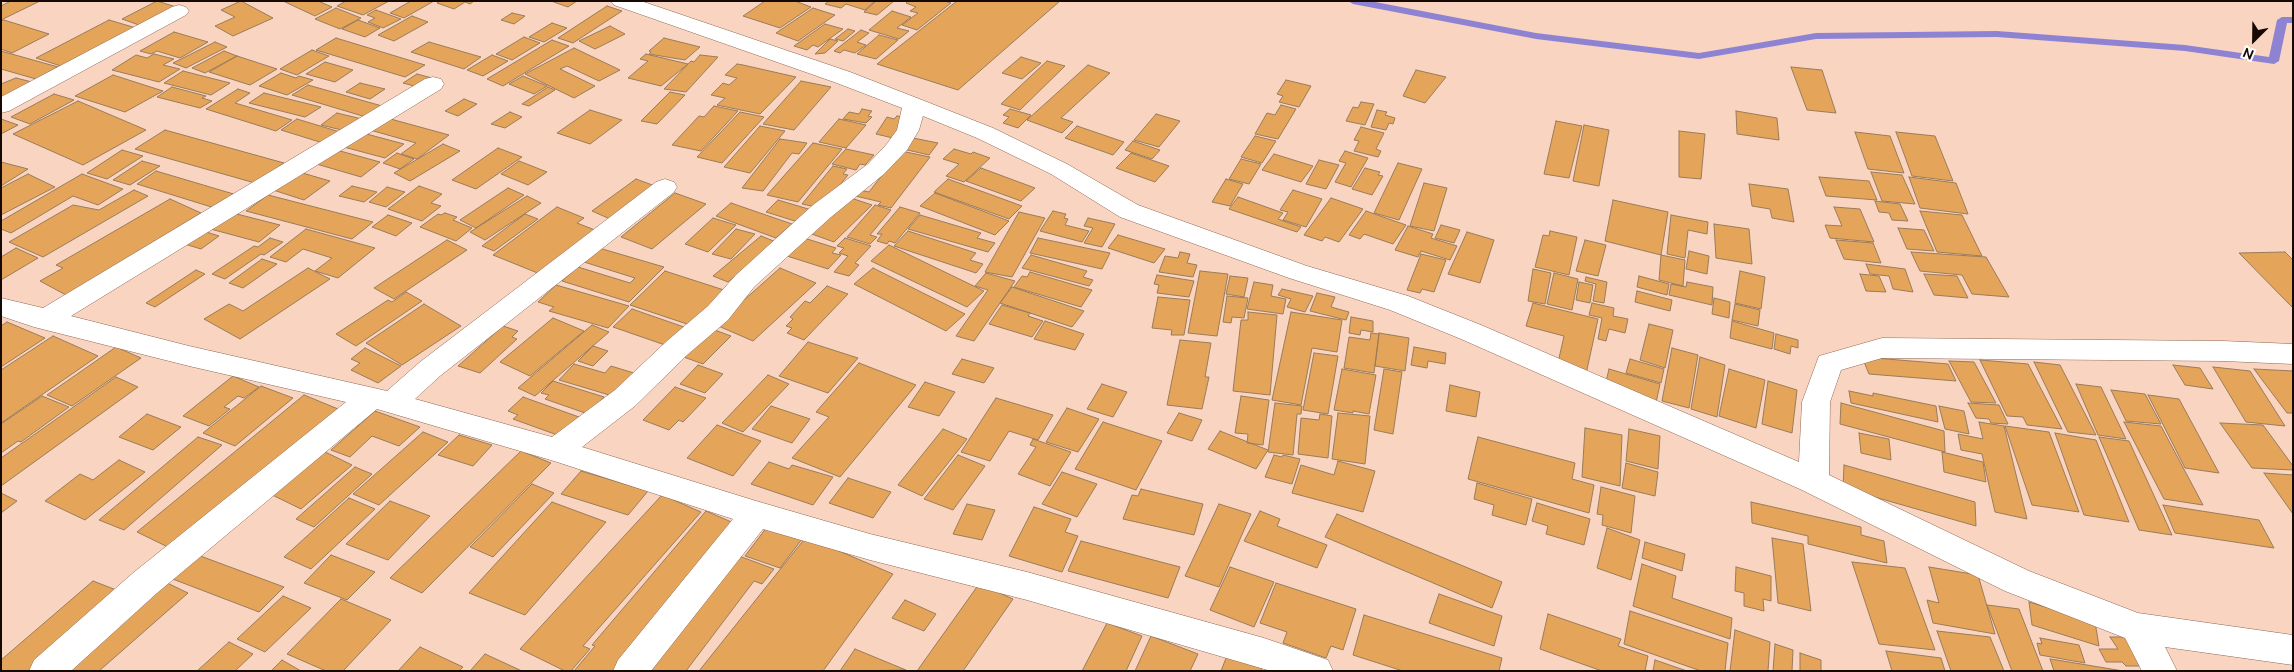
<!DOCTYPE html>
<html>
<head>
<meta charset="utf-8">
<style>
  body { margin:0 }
  #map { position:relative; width:2294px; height:672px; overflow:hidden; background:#f9d4c1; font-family:Ubuntu,sans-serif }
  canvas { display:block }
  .frame { position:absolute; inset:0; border:2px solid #160802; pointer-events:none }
  .north { position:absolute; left:2229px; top:15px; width:50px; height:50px; -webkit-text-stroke:4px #fefefe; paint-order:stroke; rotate:203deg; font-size:14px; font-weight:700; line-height:20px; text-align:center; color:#160802 }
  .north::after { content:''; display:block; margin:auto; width:18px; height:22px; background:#160802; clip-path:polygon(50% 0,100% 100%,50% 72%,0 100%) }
</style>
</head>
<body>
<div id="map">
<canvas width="2294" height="672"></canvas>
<div class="frame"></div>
<div class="north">N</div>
</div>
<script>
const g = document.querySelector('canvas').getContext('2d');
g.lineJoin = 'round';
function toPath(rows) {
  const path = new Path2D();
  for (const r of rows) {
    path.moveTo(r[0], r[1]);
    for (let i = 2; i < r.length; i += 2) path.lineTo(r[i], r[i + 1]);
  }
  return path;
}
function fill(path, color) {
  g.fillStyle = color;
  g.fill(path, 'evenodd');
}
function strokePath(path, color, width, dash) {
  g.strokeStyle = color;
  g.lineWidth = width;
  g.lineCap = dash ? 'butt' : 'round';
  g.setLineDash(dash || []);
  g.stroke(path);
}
const stream = toPath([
  [1348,1,1370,1,1536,33,1699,53,1816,33,1997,31,2185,45,2269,57,2277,20,2282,17,2293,17,2293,23,2287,23,2279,61,2274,64,2185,51,1997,37,1816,39,1699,59,1536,39,1353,4,1348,1]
]);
const building = toPath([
  [11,1,40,1,1,20,1,6,11,1],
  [157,1,176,7,139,25,122,19,157,1],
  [241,1,273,18,233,36,215,26,235,17,221,10,241,1],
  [283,1,318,1,332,7,315,16,283,1],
  [346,1,389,1,363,15,337,6,346,1],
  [411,1,434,1,404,18,390,13,411,1],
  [440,1,474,1,470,4,465,2,454,9,437,3,440,1],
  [551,1,577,1,568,7,551,1],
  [765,1,795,1,811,7,780,28,743,16,765,1],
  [829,1,875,1,865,10,846,4,841,8,825,4,829,1],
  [876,1,894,1,877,15,864,12,876,1],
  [908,1,944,1,951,3,917,30,902,25,918,13,910,11,916,7,906,3,908,1],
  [957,1,1060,1,958,90,877,64,957,1],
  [607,6,622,11,573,43,558,38,607,6],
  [336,8,361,18,340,29,315,19,336,8],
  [813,8,835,15,798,41,776,33,813,8],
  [376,10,401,19,383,28,368,22,375,18,367,15,376,10],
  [892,11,911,17,897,28,909,31,899,39,869,30,892,11],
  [512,13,525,16,514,24,501,20,512,13],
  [412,16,428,22,394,41,378,35,412,16],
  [4,20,49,34,12,53,1,49,1,21,4,20],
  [109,20,136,28,64,67,36,58,109,20],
  [358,20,380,28,365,37,342,29,358,20],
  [552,23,567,28,544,42,529,37,552,23],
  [825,24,843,29,818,47,813,45,807,50,794,46,825,24],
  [610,26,625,34,595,49,579,41,610,26],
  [848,29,855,31,843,41,835,39,848,29],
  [861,30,869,33,857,42,866,45,855,53,844,50,840,53,834,51,861,30],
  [174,32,208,42,180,58,157,51,151,54,140,51,174,32],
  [879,35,898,40,876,59,857,54,879,35],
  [524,37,540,43,512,60,496,54,524,37],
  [336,38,425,65,405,77,316,50,336,38],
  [664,38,700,47,685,60,649,54,651,52,649,51,664,38],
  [830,39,838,41,825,53,815,54,830,39],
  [552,40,569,46,503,86,487,79,552,40],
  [215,42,227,47,186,68,173,63,215,42],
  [429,42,481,57,464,69,411,52,429,42],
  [574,48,620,70,599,81,567,66,560,69,595,86,574,98,525,74,574,48],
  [312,50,329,56,297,75,280,69,312,50],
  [1,51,58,67,36,79,1,69,1,51],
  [224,51,237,56,205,73,192,68,224,51],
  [154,54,174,59,163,65,180,69,159,82,112,70,136,55,147,58,154,54],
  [646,54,688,64,661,86,628,78,648,61,640,59,646,54],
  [492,55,508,61,483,76,467,70,492,55],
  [700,55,718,57,686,92,664,89,691,61,694,62,700,55],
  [237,56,277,69,250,85,209,72,237,56],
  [1021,57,1041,63,1022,79,1002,73,1021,57],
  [1047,61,1065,66,1020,110,1001,104,1047,61],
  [325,62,353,70,335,82,306,74,325,62],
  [737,64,743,65,796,77,760,114,717,105,725,98,711,95,723,83,729,85,737,78,725,75,737,64],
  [1088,65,1110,73,1061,118,1073,122,1062,133,1027,120,1088,65],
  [1791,67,1822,70,1836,113,1807,110,1791,67],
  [1416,70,1446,77,1425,103,1403,96,1416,70],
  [183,71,230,83,211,95,164,83,183,71],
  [281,73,296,78,299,76,313,80,287,95,259,86,281,73],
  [417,74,432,78,418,87,403,83,417,74],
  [113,75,163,91,125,112,75,96,113,75],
  [523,76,547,86,534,94,509,84,523,76],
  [16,78,32,82,1,100,1,84,16,78],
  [1286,80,1311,86,1299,107,1279,102,1283,96,1277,94,1286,80],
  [801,81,831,87,794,130,763,124,801,81],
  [360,83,385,89,370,99,346,92,360,83],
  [308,85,382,106,366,117,292,95,308,85],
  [172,87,206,96,202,98,212,101,200,108,157,97,172,87],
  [548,87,555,90,529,106,522,104,548,87],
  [238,89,250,93,235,103,292,120,276,131,206,109,238,89],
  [670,92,685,95,657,124,641,121,670,92],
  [264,93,321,107,305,117,249,103,264,93],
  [54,94,74,100,30,124,11,117,54,94],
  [464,99,477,104,458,116,445,111,464,99],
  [78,101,146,130,83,165,13,134,78,101],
  [1361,102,1374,104,1365,125,1346,121,1353,107,1358,108,1361,102],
  [1281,105,1296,109,1278,139,1255,134,1267,113,1275,115,1281,105],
  [714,106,738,111,701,151,672,145,699,116,704,117,714,106],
  [862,109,872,111,868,116,872,117,866,123,843,119,849,112,859,114,862,109],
  [1010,109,1031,115,1018,128,1003,123,1009,117,1003,115,1010,109],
  [590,110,622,120,590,144,557,133,590,110],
  [1377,110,1387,112,1385,115,1395,118,1393,124,1389,123,1386,130,1371,127,1377,110],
  [1736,111,1777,118,1779,140,1737,134,1736,111],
  [510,112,522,117,505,128,491,124,510,112],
  [740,112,764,117,722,163,697,157,740,112],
  [337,113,362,119,346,131,321,125,337,113],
  [1156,114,1180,121,1159,147,1134,140,1156,114],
  [897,116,905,117,893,138,876,134,887,117,894,119,897,116],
  [387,118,449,135,417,159,401,154,416,143,370,130,387,118],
  [1,119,18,125,1,134,1,119],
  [297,119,340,132,323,143,281,130,297,119],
  [839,119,866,125,846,148,819,142,839,119],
  [1556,121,1582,126,1569,178,1544,174,1556,121],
  [1584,125,1609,130,1599,186,1573,181,1584,125],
  [760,126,785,131,750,173,724,167,760,126],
  [1077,126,1124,142,1113,155,1065,138,1077,126],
  [1361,127,1384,133,1376,149,1381,151,1378,157,1354,151,1359,141,1354,140,1361,127],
  [165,130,284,163,255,183,135,149,165,130],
  [1679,131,1705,134,1701,179,1679,177,1679,131],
  [359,132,404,144,385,158,340,146,359,132],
  [1855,132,1890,136,1904,173,1868,169,1855,132],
  [1896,132,1935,136,1953,181,1912,176,1896,132],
  [1255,136,1276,141,1262,163,1241,157,1255,136],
  [913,138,938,143,929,155,903,149,913,138],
  [780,139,807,143,799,154,792,153,763,191,742,188,780,139],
  [1133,141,1160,150,1152,159,1125,150,1133,141],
  [813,143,842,149,798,202,767,195,813,143],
  [443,144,460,151,410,181,394,173,443,144],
  [498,148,522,157,476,189,452,180,498,148],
  [333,149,380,162,361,177,313,163,333,149],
  [846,149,874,155,865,165,860,164,856,170,832,164,846,149],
  [954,149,971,154,973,152,990,158,964,182,946,176,959,164,943,159,954,149],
  [122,150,143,156,107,179,87,173,122,150],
  [901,151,930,157,891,208,878,205,881,202,851,195,855,189,869,192,901,151],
  [1345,151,1368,158,1351,187,1335,182,1346,163,1339,161,1345,151],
  [397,153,414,159,400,169,383,163,397,153],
  [1131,153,1169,166,1155,182,1116,168,1131,153],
  [1274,154,1313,166,1301,182,1262,170,1274,154],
  [1241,159,1261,164,1249,184,1229,179,1241,159],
  [1319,160,1339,165,1326,189,1306,184,1319,160],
  [142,161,160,166,130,185,113,180,142,161],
  [519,161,547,172,528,185,501,174,519,161],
  [1,162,28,169,1,186,1,162],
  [1398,163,1422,169,1399,220,1374,213,1398,163],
  [833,166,847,169,843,174,848,175,821,208,802,204,833,166],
  [981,168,1035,188,1021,201,966,181,981,168],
  [1365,168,1380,172,1378,175,1383,176,1372,195,1352,189,1365,168],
  [156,171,237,195,218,209,137,184,156,171],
  [299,172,330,181,304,200,273,190,299,172],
  [1871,172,1902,175,1915,204,1882,201,1871,172],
  [28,174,55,187,1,215,1,188,28,174],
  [82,174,123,189,98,205,73,196,11,233,1,229,1,221,82,174],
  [1819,177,1869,181,1877,200,1826,196,1819,177],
  [1909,177,1956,183,1968,214,1920,208,1909,177],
  [636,179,655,186,610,219,592,211,636,179],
  [948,179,1022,206,1009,219,934,192,948,179],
  [1226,179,1243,184,1230,206,1212,202,1226,179],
  [1424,183,1447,188,1434,231,1410,226,1424,183],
  [1749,184,1788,189,1794,222,1772,218,1770,209,1752,206,1749,184],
  [352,186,377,192,364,202,339,196,352,186],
  [419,186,442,194,431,203,441,206,422,221,388,209,419,186],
  [387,187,405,192,386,207,369,202,387,187],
  [508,188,524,195,476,228,460,220,508,188],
  [134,190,148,196,43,257,9,242,73,205,99,210,134,190],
  [1293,190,1322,199,1306,227,1283,220,1288,212,1280,210,1293,190],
  [675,193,706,204,652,249,621,237,675,193],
  [935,193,1009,221,995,235,920,206,935,193],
  [268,195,373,222,352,239,246,211,268,195],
  [527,196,541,203,485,240,470,232,527,196],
  [848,197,872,205,834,242,809,233,848,197],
  [1238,197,1283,213,1278,219,1301,227,1297,232,1229,209,1238,197],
  [1331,198,1363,209,1339,242,1325,237,1322,241,1304,235,1331,198],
  [170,199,201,213,66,295,40,281,63,268,56,265,170,199],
  [778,200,815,211,798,222,766,212,778,200],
  [1613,200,1668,212,1661,255,1605,241,1613,200],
  [1875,201,1900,204,1908,221,1892,220,1889,213,1879,212,1875,201],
  [731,203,792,224,776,238,716,216,731,203],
  [875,205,891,210,870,235,877,237,870,244,847,237,875,205],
  [557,207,584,218,577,223,600,232,545,276,493,255,557,207],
  [900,207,920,213,895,243,889,241,887,244,877,241,882,234,877,234,900,207],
  [1834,207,1860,209,1874,242,1830,238,1825,225,1842,226,1834,207],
  [225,211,280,225,259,242,203,227,225,211],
  [1053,211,1066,214,1064,218,1068,219,1065,225,1089,231,1082,242,1040,231,1053,211],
  [1366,211,1406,225,1393,244,1364,234,1360,239,1349,235,1366,211],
  [1920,211,1962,215,1982,256,1937,252,1920,211],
  [1019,212,1045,218,1012,277,985,272,1019,212],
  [445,213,457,217,453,220,472,228,456,241,420,227,438,214,441,215,445,213],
  [525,214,538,219,494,251,482,246,525,214],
  [388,215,412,223,396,236,372,227,388,215],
  [920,215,981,233,977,238,995,243,988,252,908,229,920,215],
  [1671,215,1708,222,1707,234,1688,230,1685,258,1667,254,1671,215],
  [713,218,736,225,708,252,685,244,713,218],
  [1088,218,1115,224,1102,247,1084,243,1093,228,1084,226,1088,218],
  [1714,224,1749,229,1752,264,1716,258,1714,224],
  [1441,225,1460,230,1454,243,1435,238,1441,225],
  [1408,226,1433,234,1431,238,1457,246,1450,260,1421,251,1418,257,1395,250,1408,226],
  [1898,228,1924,230,1934,251,1907,249,1898,228],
  [197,229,219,236,201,249,178,242,197,229],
  [306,229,375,248,338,278,315,271,332,258,303,249,286,262,270,257,306,229],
  [736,229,755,234,731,259,712,254,736,229],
  [908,231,976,253,970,260,983,264,976,273,894,246,908,231],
  [1550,231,1577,237,1569,275,1535,267,1543,235,1549,236,1550,231],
  [1467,232,1494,240,1480,283,1448,274,1467,232],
  [1118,235,1165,249,1154,263,1108,248,1118,235],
  [761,236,776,242,728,282,713,276,761,236],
  [270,238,283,242,264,255,261,254,225,279,212,274,254,246,258,247,270,238],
  [804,238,836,248,832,253,841,255,828,269,787,256,804,238],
  [845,238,871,246,855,263,859,265,849,276,834,272,848,256,839,253,844,248,837,246,845,238],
  [1038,238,1110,253,1102,269,1030,253,1038,238],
  [447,240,467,250,394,299,374,288,447,240],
  [1585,240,1606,245,1598,276,1576,271,1585,240],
  [1836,240,1873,243,1881,263,1844,259,1836,240],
  [889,245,984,291,967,307,871,261,889,245],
  [16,248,38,258,1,280,1,257,16,248],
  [599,248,664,267,629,302,562,281,578,267,630,283,635,278,584,262,599,248],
  [1689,251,1709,256,1707,274,1686,269,1689,251],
  [1180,252,1190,254,1187,263,1197,265,1193,277,1159,272,1165,256,1178,258,1180,252],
  [1911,252,1986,257,2009,297,1972,294,1962,275,1920,271,1911,252],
  [2285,252,2293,260,2293,308,2239,253,2285,252],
  [1421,254,1446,260,1434,292,1422,289,1420,293,1407,290,1421,254],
  [1031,255,1087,271,1083,277,1093,280,1089,286,1022,268,1031,255],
  [1661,255,1685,260,1683,286,1659,280,1661,255],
  [262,259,277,264,243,288,229,283,262,259],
  [1866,264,1905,269,1913,292,1893,289,1889,276,1870,274,1866,264],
  [308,268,330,279,240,339,204,319,229,304,243,311,308,268],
  [780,268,816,283,753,341,716,325,780,268],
  [873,268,965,314,946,331,854,284,873,268],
  [1533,269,1551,273,1545,304,1528,301,1533,269],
  [196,270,205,274,155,307,146,303,196,270],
  [665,271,727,291,693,326,630,305,665,271],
  [1200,271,1228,274,1217,336,1188,333,1200,271],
  [1740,271,1765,277,1761,309,1735,303,1740,271],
  [1030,272,1092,290,1081,307,1014,287,1022,276,1027,277,1030,272],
  [986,273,1015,281,974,341,956,336,988,290,975,286,986,273],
  [1554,273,1578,279,1572,310,1547,304,1554,273],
  [1860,274,1879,276,1886,292,1866,291,1860,274],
  [1924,274,1957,276,1968,298,1934,295,1924,274],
  [1157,275,1194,281,1189,297,1157,293,1159,285,1154,284,1157,275],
  [1230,276,1248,278,1244,297,1226,294,1230,276],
  [1639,276,1669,284,1667,295,1637,287,1639,276],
  [1586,277,1607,282,1604,303,1593,301,1596,284,1585,281,1586,277],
  [1254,282,1273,285,1271,296,1286,299,1283,314,1247,309,1254,282],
  [1579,282,1593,285,1590,303,1576,300,1579,282],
  [1687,282,1713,287,1712,305,1669,295,1671,284,1686,287,1687,282],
  [556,285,629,306,608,328,549,311,554,307,538,302,556,285],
  [827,286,848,294,804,340,787,333,792,328,786,326,793,319,790,317,805,301,810,303,827,286],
  [1012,287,1084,311,1072,327,1000,303,1012,287],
  [1282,289,1313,296,1305,312,1287,307,1291,299,1278,295,1282,289],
  [1637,291,1672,300,1670,311,1635,302,1637,291],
  [406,292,422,301,356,346,336,334,388,300,392,302,406,292],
  [1317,293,1335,297,1331,307,1349,312,1346,320,1310,311,1317,293],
  [1227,296,1248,298,1244,318,1232,317,1231,323,1223,322,1227,296],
  [1158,297,1190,300,1184,335,1171,335,1172,330,1152,328,1158,297],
  [1714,298,1730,302,1729,318,1712,314,1714,298],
  [1533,303,1598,319,1586,374,1557,367,1564,336,1526,326,1533,303],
  [1592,303,1614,308,1613,316,1628,319,1625,333,1609,329,1606,341,1598,339,1602,318,1589,315,1592,303],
  [424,304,461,326,402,365,366,343,424,304],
  [1735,304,1760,310,1758,326,1732,320,1735,304],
  [1002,305,1030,313,1028,316,1043,321,1032,337,989,324,1002,305],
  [632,309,684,327,665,345,613,327,632,309],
  [1248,312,1277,315,1270,395,1233,391,1241,320,1248,320,1248,312],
  [1291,312,1342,320,1337,352,1312,348,1301,405,1272,400,1291,312],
  [1351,317,1373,321,1373,332,1361,330,1360,335,1349,333,1351,317],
  [553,318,584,331,530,376,500,362,553,318],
  [1045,321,1084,334,1075,350,1034,339,1045,321],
  [1732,321,1774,333,1772,349,1730,338,1732,321],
  [7,322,45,338,1,367,1,326,7,322],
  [1649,324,1673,330,1665,368,1640,360,1649,324],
  [592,325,609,332,535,396,518,388,592,325],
  [503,326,518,331,512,337,517,339,480,373,458,366,503,326],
  [709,328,731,336,703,364,681,356,709,328],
  [1371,333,1379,334,1374,373,1344,368,1349,337,1370,340,1371,333],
  [1379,333,1409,338,1405,371,1375,366,1379,333],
  [1776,334,1798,340,1798,348,1791,346,1790,354,1774,349,1776,334],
  [53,336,98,356,1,423,1,370,53,336],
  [1180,340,1211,343,1205,377,1209,377,1202,409,1167,405,1180,340],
  [808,342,858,358,828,393,779,376,808,342],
  [593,346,608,351,593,366,578,361,593,346],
  [116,347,141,358,72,406,47,395,116,347],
  [1414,347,1446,353,1445,364,1428,361,1427,368,1411,365,1414,347],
  [365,348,401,366,378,383,351,370,360,363,351,359,365,348],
  [1672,348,1698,355,1689,408,1662,401,1672,348],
  [1314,353,1338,356,1328,414,1303,410,1314,353],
  [1700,357,1725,365,1717,417,1691,409,1700,357],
  [1862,357,1948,364,1956,381,1869,374,1862,357],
  [962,359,994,368,984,383,952,374,962,359],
  [1630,359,1664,369,1661,383,1626,373,1630,359],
  [1980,360,2028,364,2062,429,2027,425,2023,417,2007,416,1980,360],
  [1949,361,1974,362,1996,403,1971,402,1949,361],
  [2034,362,2060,365,2096,435,2068,432,2034,362],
  [859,363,916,385,840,477,792,458,829,417,816,412,859,363],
  [574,364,605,373,611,366,637,374,616,397,559,380,574,364],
  [698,365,723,374,705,393,680,384,698,365],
  [2173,365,2200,368,2213,389,2185,385,2173,365],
  [2213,367,2250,371,2285,426,2246,422,2213,367],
  [1342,369,1376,375,1369,414,1353,411,1353,413,1334,410,1342,369],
  [1384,369,1402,372,1393,434,1374,430,1384,369],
  [1609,369,1660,384,1656,403,1605,386,1609,369],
  [1729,369,1765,380,1756,428,1719,416,1729,369],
  [2254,369,2293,371,2293,413,2287,413,2254,369],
  [768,375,789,384,743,432,722,423,768,375],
  [233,376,259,387,244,398,238,396,224,407,230,409,209,426,183,416,233,376],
  [116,377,138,387,1,486,1,458,116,377],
  [553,381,604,397,588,414,545,399,549,395,541,393,553,381],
  [1768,381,1797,390,1792,433,1762,424,1768,381],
  [925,382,955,392,939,416,908,407,925,382],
  [1102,384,1127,392,1113,417,1087,409,1102,384],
  [2076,384,2101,387,2126,439,2098,435,2076,384],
  [1450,385,1480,392,1476,417,1446,411,1450,385],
  [261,386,293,398,235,446,203,433,261,386],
  [675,387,706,398,683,422,679,420,669,430,643,420,675,387],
  [2111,390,2145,394,2161,424,2126,421,2111,390],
  [1849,391,1873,396,1873,393,1936,406,1938,422,1851,403,1849,391],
  [304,395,343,411,176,551,137,532,304,395],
  [2148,395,2179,399,2219,473,2185,468,2148,395],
  [42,396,69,407,21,442,18,441,1,453,1,424,42,396],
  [1241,396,1269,400,1263,445,1247,443,1248,434,1235,433,1241,396],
  [523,397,579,417,560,436,513,419,518,415,508,411,523,397],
  [996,398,1053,415,1038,440,1009,431,990,461,961,452,996,398],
  [1275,403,1302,406,1301,414,1297,414,1293,455,1268,452,1275,403],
  [1841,403,1944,431,1945,452,1840,424,1841,403],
  [1968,403,1999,405,2008,424,1991,423,1989,419,1976,418,1968,403],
  [771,406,810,419,792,443,752,429,771,406],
  [1939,406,1964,411,1969,434,1945,429,1939,406],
  [1067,408,1099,419,1078,452,1046,442,1067,408],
  [375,411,420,427,399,446,372,436,350,457,331,450,375,411],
  [1179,413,1202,420,1192,441,1167,433,1179,413],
  [1338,413,1370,416,1365,464,1332,459,1338,413],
  [147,414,181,427,153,450,119,437,147,414],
  [1320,414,1332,416,1328,458,1298,454,1301,418,1319,420,1320,414],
  [1103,422,1162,441,1136,490,1075,469,1103,422],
  [1979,422,2004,426,2027,519,1995,512,1982,454,1961,450,1958,434,1983,439,1979,422],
  [2124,422,2161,426,2203,505,2164,499,2124,422],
  [2220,423,2263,425,2293,466,2293,470,2252,468,2220,423],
  [717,425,761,441,733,476,687,458,717,425],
  [2005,426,2049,432,2079,512,2032,505,2005,426],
  [1585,428,1622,435,1620,486,1582,477,1585,428],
  [943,429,967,439,922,496,898,485,943,429],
  [1629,429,1660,436,1658,469,1626,461,1629,429],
  [1220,431,1268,450,1256,469,1208,449,1220,431],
  [423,432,448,442,379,505,353,494,423,432],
  [1859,433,1889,439,1891,460,1861,453,1859,433],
  [2055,433,2096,440,2129,522,2084,515,2055,433],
  [459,435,492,445,473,466,438,455,459,435],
  [198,437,222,445,124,530,99,520,198,437],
  [1478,437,1575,463,1572,479,1594,485,1589,513,1468,479,1478,437],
  [2099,437,2129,441,2172,535,2139,530,2099,437],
  [1033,439,1071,452,1050,486,1018,474,1036,447,1030,445,1033,439],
  [317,448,352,465,301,509,264,491,317,448],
  [521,451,551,463,422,593,390,578,521,451],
  [1942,452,1983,462,1986,482,1944,472,1942,452],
  [958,455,985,466,953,510,924,499,958,455],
  [1274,455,1282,457,1283,455,1300,459,1292,484,1265,477,1274,455],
  [119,460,145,472,85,520,45,501,80,474,93,480,119,460],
  [1338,461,1375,471,1363,512,1292,493,1301,465,1334,475,1338,461],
  [769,462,789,469,792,465,833,477,813,505,751,484,769,462],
  [1626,463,1658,472,1655,496,1622,488,1626,463],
  [1844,465,1975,502,1976,526,1843,488,1844,465],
  [355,467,372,474,314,527,296,519,355,467],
  [581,471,648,491,628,515,561,494,581,471],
  [1062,472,1097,484,1077,517,1042,504,1062,472],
  [2264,473,2293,475,2293,514,2264,473],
  [848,478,891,492,873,518,829,503,848,478],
  [1477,483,1532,499,1526,525,1492,515,1494,505,1474,499,1477,483],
  [532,484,554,493,493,557,470,547,532,484],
  [1601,487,1635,496,1631,533,1602,525,1603,515,1597,514,1601,487],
  [1141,489,1203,504,1194,535,1123,519,1132,495,1138,496,1141,489],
  [1,493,17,501,1,513,1,493],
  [662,495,701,512,583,646,590,649,571,671,565,671,520,649,662,495],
  [349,498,375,509,311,569,284,557,349,498],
  [390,501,430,516,388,560,346,544,390,501],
  [552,502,606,522,525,615,469,593,552,502],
  [1751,502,1861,527,1861,535,1884,541,1887,563,1808,544,1808,536,1752,523,1751,502],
  [1537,503,1590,519,1584,545,1546,534,1548,526,1532,521,1537,503],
  [967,504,995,510,982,540,953,534,967,504],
  [1219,504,1251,514,1219,587,1185,576,1219,504],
  [2163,505,2259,520,2274,548,2175,533,2163,505],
  [1034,507,1071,519,1065,532,1078,536,1062,572,1009,556,1034,507],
  [706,511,743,527,625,671,574,671,595,646,592,645,706,511],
  [1260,511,1280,519,1277,526,1327,545,1317,568,1244,541,1260,511],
  [1337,514,1502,582,1492,608,1325,537,1337,514],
  [767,527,802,539,780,568,745,556,767,527],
  [1607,528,1640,540,1631,580,1597,568,1607,528],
  [806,537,893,574,823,671,699,671,806,537],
  [1772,538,1803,544,1811,611,1778,603,1772,538],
  [1081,541,1180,567,1168,598,1068,571,1081,541],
  [1645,542,1685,554,1682,571,1642,558,1645,542],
  [731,553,774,569,762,584,754,581,686,671,638,671,731,553],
  [195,554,284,587,259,612,170,578,195,554],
  [331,555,375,572,347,600,304,583,331,555],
  [1852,562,1905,568,1935,650,1879,644,1852,562],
  [1642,564,1676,576,1672,598,1732,618,1730,639,1633,606,1642,564],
  [1230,567,1274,582,1254,627,1210,610,1230,567],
  [1736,567,1771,576,1771,601,1763,599,1764,611,1744,606,1744,593,1735,591,1736,567],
  [1929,567,1978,575,1995,634,1933,623,1927,600,1939,603,1929,567],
  [93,581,119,591,28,671,1,671,1,660,93,581],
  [163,581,188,593,99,671,58,671,163,581],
  [1276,583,1356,609,1343,650,1331,646,1326,658,1283,643,1287,632,1260,623,1276,583],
  [979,584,1013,599,963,671,917,671,979,584],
  [1439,594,1502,616,1494,646,1429,623,1439,594],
  [283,596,311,608,265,652,237,639,283,596],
  [341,599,391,620,343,671,326,671,287,654,341,599],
  [905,600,936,614,924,631,892,618,905,600],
  [2029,602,2095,622,2099,646,2032,625,2029,602],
  [1987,605,2019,609,2043,671,2012,671,1987,605],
  [1630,611,1728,643,1725,671,1701,671,1624,644,1630,611],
  [1548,614,1621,639,1618,646,1648,656,1645,671,1602,671,1540,649,1548,614],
  [1364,615,1502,658,1499,671,1403,671,1353,655,1364,615],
  [1107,623,1142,636,1126,671,1082,671,1107,623],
  [1735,630,1770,642,1768,671,1730,671,1735,630],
  [1937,631,1990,637,2004,671,1951,671,1937,631],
  [1151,636,1198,654,1190,671,1135,671,1151,636],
  [2110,637,2136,637,2155,666,2126,666,2122,662,2106,662,2099,649,2118,649,2110,637],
  [2040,638,2079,645,2085,663,2040,655,2037,643,2042,644,2040,638],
  [229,642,253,654,235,671,197,671,229,642],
  [1775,644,1793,650,1792,671,1773,671,1775,644],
  [420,647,463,667,459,671,398,671,420,647],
  [855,649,906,670,840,671,855,649],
  [1886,651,1941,658,1945,671,1892,671,1886,651],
  [1228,653,1264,664,1261,671,1221,671,1228,653],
  [1800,653,1821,660,1821,671,1800,671,1800,653],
  [485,654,522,671,470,671,485,654],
  [2050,659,2057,660,2123,671,2054,671,2050,659],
  [282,660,301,671,271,671,282,660],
  [1655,660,1687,671,1653,671,1655,660]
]);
const minor = toPath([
  [611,1,641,1,850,72,922,100,993,128,1067,164,1138,205,1307,266,1408,296,1481,325,1799,462,1802,402,1819,356,1882,338,2223,341,2293,344,2293,364,2223,361,1882,358,1841,370,1830,402,1829,475,2029,571,2138,613,2293,635,2293,665,2165,647,2177,671,2142,671,2125,638,2005,591,1802,490,1461,339,1390,310,1289,278,1120,217,1051,174,977,138,923,116,919,130,907,150,884,174,831,217,754,287,728,320,687,355,635,406,582,447,756,501,870,534,1027,572,1264,638,1328,660,1333,671,1271,671,1027,600,870,560,763,529,651,671,613,671,618,660,733,519,554,461,377,409,157,593,71,671,29,671,34,660,133,573,346,402,189,366,34,327,1,316,1,298,43,308,425,79,433,77,441,79,444,84,441,89,71,316,189,346,387,391,420,362,656,182,665,179,674,182,677,187,674,192,440,376,415,399,552,437,615,390,667,341,708,306,736,275,813,205,868,164,886,145,897,130,902,108,834,82,614,5,611,1],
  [179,5,186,7,189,11,186,15,9,111,1,113,1,97,172,7,179,5]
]);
fill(stream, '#8e83d3');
fill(building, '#e4a55a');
strokePath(building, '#9a7b59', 1);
strokePath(minor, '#906752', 1);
fill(minor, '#fff');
</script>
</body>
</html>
